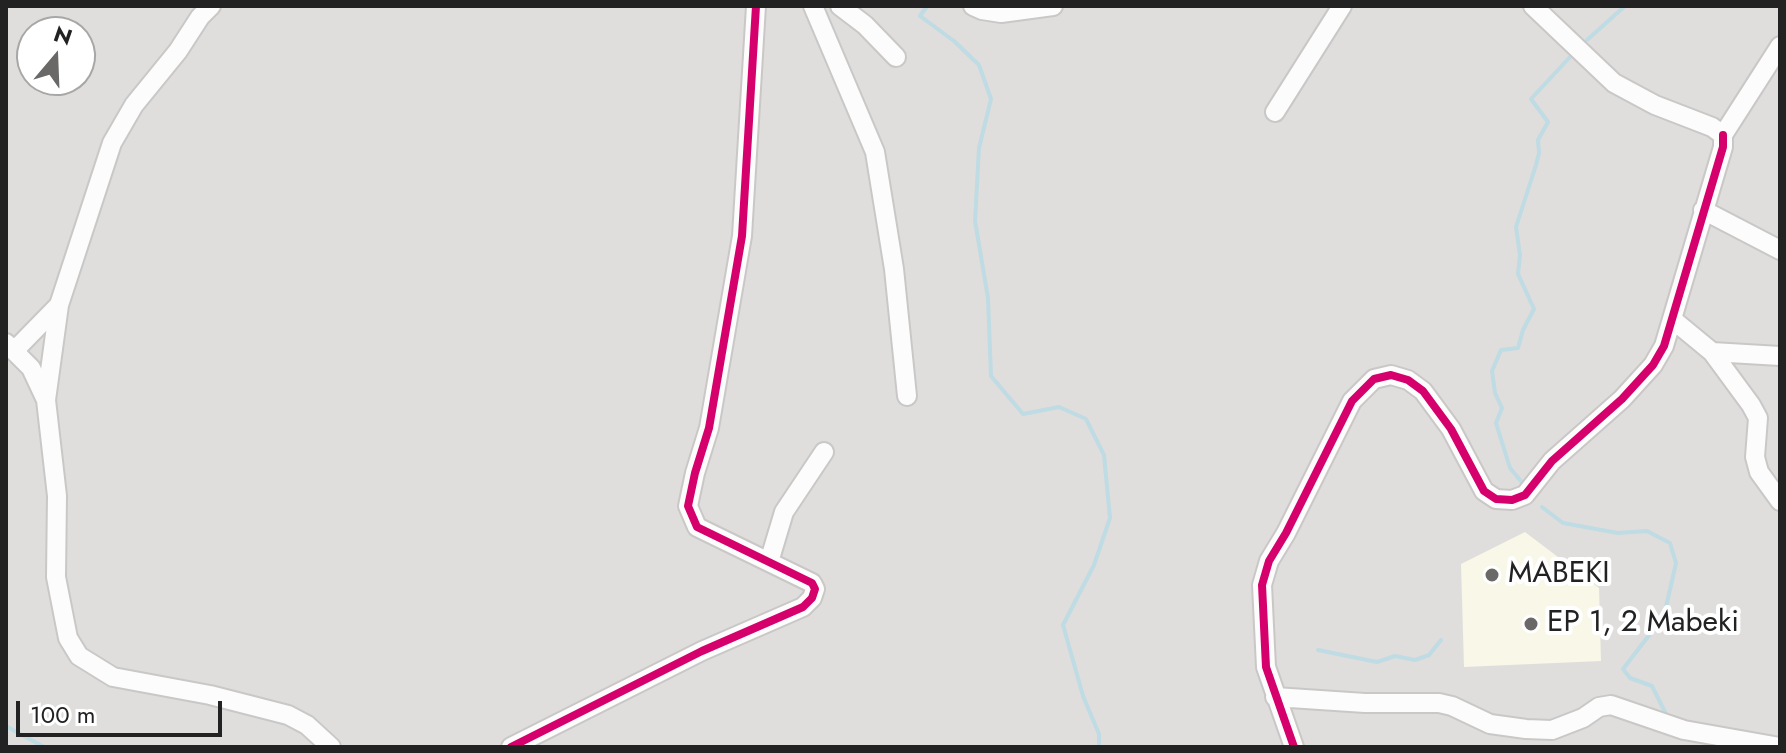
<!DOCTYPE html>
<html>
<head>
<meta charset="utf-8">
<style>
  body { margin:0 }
  #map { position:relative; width:1786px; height:753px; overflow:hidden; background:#f0eeeb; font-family:Jost,sans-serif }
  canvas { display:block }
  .frame { position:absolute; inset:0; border:8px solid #222; pointer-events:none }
  .north { position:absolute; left:16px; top:16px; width:80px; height:80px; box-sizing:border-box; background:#fff; border:2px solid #a7a7a7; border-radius:50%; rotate:19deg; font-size:22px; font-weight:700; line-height:32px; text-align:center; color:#222 }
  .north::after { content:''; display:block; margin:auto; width:28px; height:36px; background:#6a6968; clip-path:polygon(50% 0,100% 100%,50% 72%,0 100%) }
  .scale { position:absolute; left:16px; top:701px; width:206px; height:36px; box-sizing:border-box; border:4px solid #222; border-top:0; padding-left:10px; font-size:24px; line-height:28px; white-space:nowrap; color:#222; -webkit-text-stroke:6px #fff; paint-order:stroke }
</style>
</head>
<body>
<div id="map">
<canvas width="1786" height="753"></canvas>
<div class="frame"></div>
<div class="north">N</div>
<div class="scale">100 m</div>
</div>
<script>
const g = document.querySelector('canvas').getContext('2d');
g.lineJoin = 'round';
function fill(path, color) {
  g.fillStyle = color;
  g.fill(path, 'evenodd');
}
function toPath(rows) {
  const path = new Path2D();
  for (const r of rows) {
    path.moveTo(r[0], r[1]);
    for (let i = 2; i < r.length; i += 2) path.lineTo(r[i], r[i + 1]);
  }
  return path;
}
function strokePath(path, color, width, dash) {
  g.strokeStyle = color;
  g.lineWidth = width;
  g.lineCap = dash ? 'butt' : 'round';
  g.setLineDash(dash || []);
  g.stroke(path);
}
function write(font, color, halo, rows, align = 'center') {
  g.font = font + ' Jost,sans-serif';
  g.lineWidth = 8;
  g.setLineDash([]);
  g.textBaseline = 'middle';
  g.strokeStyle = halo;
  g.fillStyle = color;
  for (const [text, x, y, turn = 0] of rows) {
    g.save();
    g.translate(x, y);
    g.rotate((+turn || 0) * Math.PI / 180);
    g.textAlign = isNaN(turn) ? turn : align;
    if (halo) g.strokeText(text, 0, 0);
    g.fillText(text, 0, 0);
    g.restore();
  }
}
const residential = toPath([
  [6,6,1780,6,1780,747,6,747],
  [32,32,80,32,80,80,32,80]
]);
const education = toPath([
  [1525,532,1599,588,1601,661,1464,667,1461,564]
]);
const stream = toPath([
  [927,6,920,16,954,41,979,65,991,99,979,148,975,221,988,298,991,376,1023,414,1059,407,1086,419,1104,455,1110,518,1094,565,1063,625,1083,696,1099,734,1099,747],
  [1587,40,1625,6],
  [1525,486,1510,468,1496,423,1502,408,1495,393,1492,371,1501,350,1518,348,1523,330,1534,309,1518,274,1520,255,1516,227,1536,165,1539,153,1538,140,1548,122,1531,99,1570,57],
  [1542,507,1563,523,1618,533,1647,531,1670,543,1676,563,1664,616,1623,669,1630,678,1652,686,1668,718],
  [1318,650,1377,662,1395,656,1415,660,1429,655,1441,640],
  [6,726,44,747]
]);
const minor = toPath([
  [813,6,875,152,894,269,907,396],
  [840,6,865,25,896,57],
  [973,6,982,10,1001,13,1053,6],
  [1533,6,1614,83,1655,105,1712,127,1723,135],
  [1275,112,1342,6],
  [1723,135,1780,46],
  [1703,210,1780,250],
  [1672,319,1712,352,1751,405,1758,418,1755,457,1759,472,1780,501],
  [6,343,31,368,46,400,57,496,56,577,68,638,79,656,113,677,210,695,288,715,307,725,331,747],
  [15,350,59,305],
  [1712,352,1780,356],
  [46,400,59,305,112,143,134,105,178,51,200,17,211,6],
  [769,562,784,512,824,452],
  [1275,697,1365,703,1439,703,1452,706,1490,724,1526,729,1552,730,1583,718,1599,707,1611,705,1684,730,1780,747],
  [511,747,702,651,803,607,812,598,815,589,812,583,697,527,688,506,695,473,709,428,742,236,756,6],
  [1294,747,1266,667,1262,585,1269,561,1286,533,1352,401,1374,379,1391,375,1408,380,1423,391,1451,429,1484,491,1496,499,1512,500,1525,495,1552,461,1622,399,1653,365,1664,346,1723,147,1723,135]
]);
const cycleway = toPath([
  [511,747,702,651,803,607,812,598,815,589,812,583,697,527,688,506,695,473,709,428,742,236,756,6],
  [1294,747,1266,667,1262,585,1269,561,1286,533,1352,401,1374,379,1391,375,1408,380,1423,391,1451,429,1484,491,1496,499,1512,500,1525,495,1552,461,1622,399,1653,365,1664,346,1723,147,1723,135]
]);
const markers = [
  [1492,575,8,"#6a6968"],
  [1531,624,8,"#6a6968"]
];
const poiNames = [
  ["MABEKI",1508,575],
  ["EP 1, 2 Mabeki",1547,624]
];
fill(residential, '#dfdedc');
fill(education, '#f8f7e8');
strokePath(stream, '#bfdbe3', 4);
strokePath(minor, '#c9c8c7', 22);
strokePath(minor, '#fdfcfc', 18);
strokePath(cycleway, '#d6006c', 8);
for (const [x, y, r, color] of markers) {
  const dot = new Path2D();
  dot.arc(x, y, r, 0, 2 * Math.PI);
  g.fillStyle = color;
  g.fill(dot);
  strokePath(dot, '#fff', 3);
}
write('30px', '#222', '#fff', poiNames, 'left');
</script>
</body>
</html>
